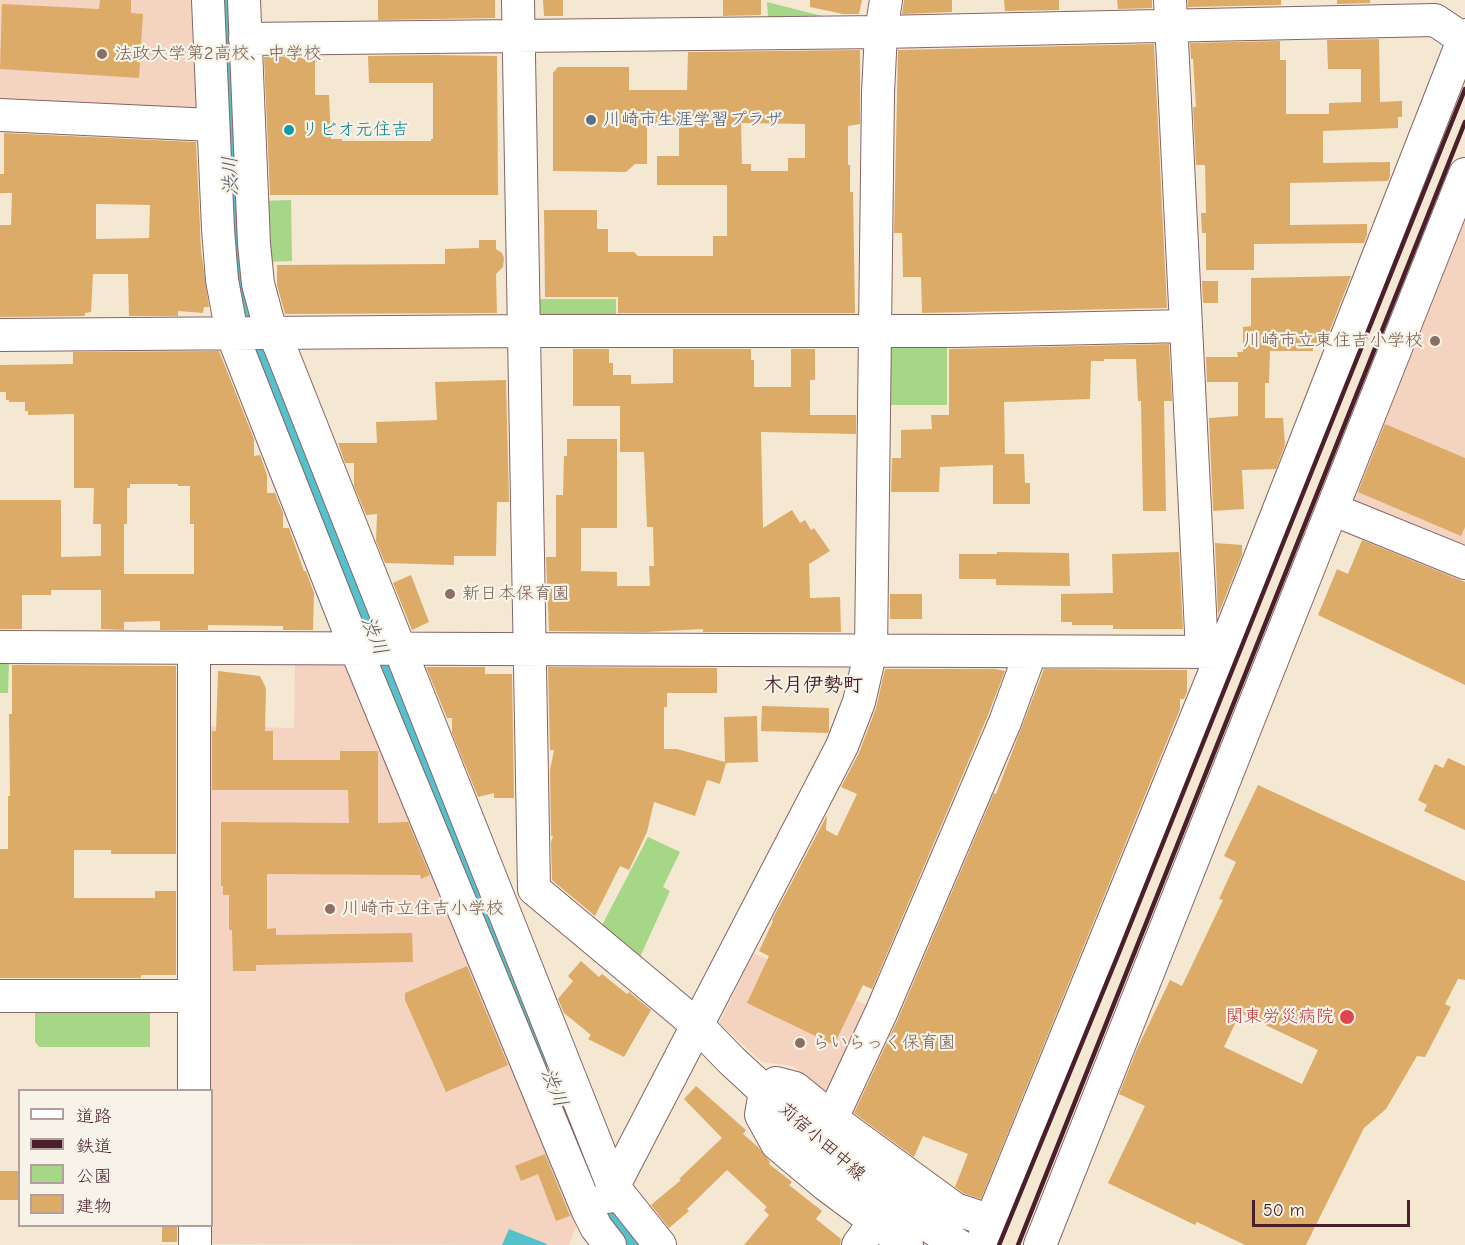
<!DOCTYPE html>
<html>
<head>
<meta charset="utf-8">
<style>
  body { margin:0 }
  #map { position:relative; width:1465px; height:1245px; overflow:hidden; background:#f4e8d2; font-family:"Comic Neue","Klee One",sans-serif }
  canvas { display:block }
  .legend { position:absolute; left:18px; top:1089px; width:195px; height:138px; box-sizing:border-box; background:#f7f3e8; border:2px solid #b29e9c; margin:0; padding:8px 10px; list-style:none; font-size:18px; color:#4a1f2b }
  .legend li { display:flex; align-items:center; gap:12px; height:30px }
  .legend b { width:30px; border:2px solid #b29e9c }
  .scale { position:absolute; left:1252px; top:1200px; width:158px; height:27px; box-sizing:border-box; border:3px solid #4a1f2b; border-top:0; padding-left:8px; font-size:18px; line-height:21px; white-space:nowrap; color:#4a1f2b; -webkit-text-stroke:4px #f7f3e8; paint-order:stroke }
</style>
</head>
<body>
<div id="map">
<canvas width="1465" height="1245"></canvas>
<ul class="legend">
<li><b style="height:8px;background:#fff"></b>道路</li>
<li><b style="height:8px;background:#4a1f2b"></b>鉄道</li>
<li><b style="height:16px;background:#a5d787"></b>公園</li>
<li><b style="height:16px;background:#dcab67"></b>建物</li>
</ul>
<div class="scale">50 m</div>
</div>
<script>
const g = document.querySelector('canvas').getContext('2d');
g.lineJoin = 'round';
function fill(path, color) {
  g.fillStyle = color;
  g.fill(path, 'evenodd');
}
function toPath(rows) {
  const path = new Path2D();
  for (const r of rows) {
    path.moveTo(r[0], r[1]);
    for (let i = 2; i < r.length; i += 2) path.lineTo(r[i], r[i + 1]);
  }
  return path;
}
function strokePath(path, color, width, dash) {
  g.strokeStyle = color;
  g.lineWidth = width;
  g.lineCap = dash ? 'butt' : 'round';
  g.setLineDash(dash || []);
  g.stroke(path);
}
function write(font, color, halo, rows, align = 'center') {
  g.font = font + ' "Comic Neue","Klee One",sans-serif';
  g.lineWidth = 4.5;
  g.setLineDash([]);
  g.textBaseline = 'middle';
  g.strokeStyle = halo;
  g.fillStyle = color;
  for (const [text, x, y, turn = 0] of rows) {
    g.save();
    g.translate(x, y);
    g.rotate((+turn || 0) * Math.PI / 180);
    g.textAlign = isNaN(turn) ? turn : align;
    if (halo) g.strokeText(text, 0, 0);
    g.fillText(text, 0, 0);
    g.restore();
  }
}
const built = toPath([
  [0,0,202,0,206,109,0,108],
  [1465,193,1465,547,1347,500],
  [295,660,353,660,582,1212,569,1245,203,1244,203,1226,212,1226,212,1090,203,1090,204,726,294,728],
  [754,953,875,1009,835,1102,793,1066,762,1062,719,1023]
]);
const green = toPath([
  [767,2,830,18,768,18],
  [291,200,292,261,262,262,261,201],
  [534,299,616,299,616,324,534,324],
  [889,339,947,339,947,405,889,405],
  [0,661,9,661,8,693,0,693],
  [648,837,680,852,663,887,670,891,640,957,599,931],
  [41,1006,150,1007,150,1047,39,1047,35,1042,35,1013]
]);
const water = toPath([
  [509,1229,547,1244,546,1245,502,1245]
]);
const river = toPath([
  [225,0,233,229,253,331,377,649,538,1050],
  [596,1194,609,1220,630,1245]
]);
const building = toPath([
  [100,0,131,0,131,13,143,14,139,78,0,69,2,4,99,9],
  [378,0,495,0,495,18,378,20],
  [543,0,563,0,563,16,544,16],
  [723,0,761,0,761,15,723,16],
  [810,0,862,0,859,14,843,14,810,7],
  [904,0,952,0,952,12,902,14],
  [1004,0,1059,0,1059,10,1005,11],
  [1117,0,1152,0,1152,8,1118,9],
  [1188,0,1281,0,1281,5,1188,7],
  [1337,0,1370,0,1370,3,1337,4],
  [1379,39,1380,102,1402,101,1402,117,1398,117,1398,128,1323,131,1323,163,1390,162,1390,176,1388,181,1290,183,1290,225,1367,224,1367,235,1364,243,1254,244,1254,270,1206,270,1206,233,1202,233,1201,213,1206,213,1205,165,1196,165,1193,107,1196,107,1193,59,1191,59,1190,43,1280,41,1280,60,1286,60,1286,114,1329,114,1329,103,1361,102,1361,69,1328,69,1327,40],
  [1154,44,1167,308,922,313,921,277,903,277,902,233,894,233,898,50],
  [860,50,860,124,848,126,848,165,850,165,850,192,853,192,855,313,618,313,618,297,545,297,544,210,597,210,597,229,608,229,608,252,634,252,638,256,713,256,713,236,727,236,727,185,657,185,657,156,679,156,679,124,647,124,647,164,635,164,626,172,553,171,553,73,558,67,629,67,629,90,687,90,688,52],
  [741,123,805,124,805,158,788,158,788,171,751,171,751,164,742,164],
  [434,55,497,56,498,195,270,195,264,57,315,56,315,95,329,95,331,139,342,139,342,141,431,141,431,139,433,139,433,83,369,83,368,56],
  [4,133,196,142,201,250,209,307,204,307,203,313,178,311,178,316,129,316,128,274,93,274,91,312,85,313,85,316,0,317,0,225,11,225,12,193,0,193,0,174,4,174],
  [96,204,150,205,149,238,96,239],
  [479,240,496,240,496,249,502,253,504,258,503,267,496,274,497,313,285,314,277,285,277,265,445,264,445,249,479,248],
  [1351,276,1324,345,1313,345,1313,351,1270,351,1269,383,1265,383,1265,418,1283,418,1285,445,1276,469,1242,470,1244,509,1213,511,1209,418,1238,416,1238,382,1207,382,1206,357,1238,357,1237,352,1243,352,1243,327,1251,326,1251,278],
  [1202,281,1218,281,1218,303,1203,303],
  [1169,344,1172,401,1164,401,1166,511,1143,511,1141,401,1138,401,1136,359,1104,359,1104,361,1091,361,1090,399,1004,402,1005,454,1024,454,1025,483,1030,483,1030,504,993,504,993,465,940,467,939,492,891,492,892,458,901,458,901,430,932,429,931,415,949,415,949,349],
  [573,349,609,349,609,363,613,363,613,375,631,375,631,384,673,383,673,349,751,349,751,360,754,360,754,387,791,387,791,349,815,349,815,380,810,380,810,415,856,415,856,434,761,432,763,528,792,510,800,523,805,520,811,530,814,528,830,551,809,564,810,598,840,597,841,632,703,632,703,629,646,632,549,631,546,557,556,557,556,495,563,495,564,456,567,456,567,439,617,439,617,528,581,528,581,571,617,572,617,586,650,586,649,566,654,566,653,527,647,527,644,452,620,452,620,406,573,406],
  [219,351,254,439,254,456,260,455,263,463,267,475,267,493,275,493,283,513,283,528,289,528,304,571,306,571,314,593,313,630,283,630,283,626,208,625,208,630,160,630,160,621,124,622,124,630,101,629,101,590,51,590,51,595,22,595,22,629,0,629,0,500,61,500,61,557,101,556,101,524,93,524,94,488,74,488,74,414,28,415,28,411,25,411,25,402,9,402,9,400,6,400,6,392,0,392,0,365,73,364,73,352],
  [130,484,178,484,178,486,190,486,190,524,194,524,194,574,124,574,124,524,127,524,127,488,130,488],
  [506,380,509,502,497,502,496,556,454,556,454,565,385,563,376,541,377,514,366,515,354,486,354,463,345,463,338,443,377,443,376,422,437,420,435,382],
  [1385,424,1465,458,1465,527,1461,536,1358,492],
  [1362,540,1465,582,1465,685,1318,615,1337,569,1348,574],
  [1215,543,1242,545,1242,555,1218,615],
  [997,552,1069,553,1070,586,996,585,996,579,959,579,959,554,997,554],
  [1179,552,1183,629,1113,629,1113,625,1072,625,1072,622,1061,622,1061,594,1113,593,1112,554],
  [411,575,429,622,412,630,393,583],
  [890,594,922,594,922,619,890,619],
  [12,665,176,666,176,854,111,854,111,850,74,850,74,898,155,898,155,891,176,891,176,975,141,975,141,978,0,978,0,849,8,849,8,796,10,796,9,714,12,714],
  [426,667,485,667,485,674,512,674,514,798,494,798,494,793,478,797,452,733,452,718,447,718],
  [548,667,717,668,717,693,667,693,667,707,664,707,664,749,677,749,725,762,724,717,757,716,758,762,726,763,720,784,707,780,695,816,654,802,647,832,629,870,620,866,595,916,552,880,551,842,553,836,551,836,550,770,554,750,550,750],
  [885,669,995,669,1005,671,988,715,872,989,863,985,834,1045,747,1003,769,956,759,951,773,921,772,920,827,815,826,830,837,836,857,794,841,787,859,753,876,708],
  [1044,669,1187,670,1187,692,1184,699,1180,699,1180,709,981,1199,963,1193,955,1187,968,1154,923,1136,914,1157,854,1113,897,1021,994,793,996,794],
  [218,671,260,676,266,688,265,731,273,731,273,760,340,760,340,751,378,751,378,823,408,822,430,875,421,879,420,875,267,874,267,929,276,928,276,935,412,933,413,962,256,965,256,971,233,971,232,930,229,930,229,895,223,895,223,886,221,886,221,822,349,823,348,790,212,790,212,731,216,731],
  [762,706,829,708,829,731,828,733,761,731],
  [1448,758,1465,766,1465,830,1424,811,1427,805,1418,800,1435,764,1443,768],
  [1258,785,1465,881,1465,980,1458,979,1445,1004,1451,1007,1425,1057,1417,1056,1386,1109,1364,1128,1306,1245,1245,1245,1197,1222,1195,1225,1108,1183,1145,1106,1119,1094,1137,1049,1170,980,1182,986,1223,900,1219,899,1236,862,1224,856],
  [1240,1013,1318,1050,1302,1084,1224,1047],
  [581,961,599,977,602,974,627,994,629,992,651,1010,624,1057,588,1039,591,1035,564,1013,558,999,573,981,568,976],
  [467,966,508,1065,446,1092,405,1000,405,993],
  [696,1086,746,1130,743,1134,758,1147,770,1162,769,1164,792,1182,789,1185,822,1211,816,1219,841,1239,840,1245,744,1245,769,1215,764,1210,767,1207,727,1170,687,1209,689,1211,669,1228,651,1205,681,1180,679,1179,722,1138,684,1099],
  [545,1154,570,1216,556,1221,538,1174,521,1181,515,1166],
  [0,1171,20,1171,20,1200,0,1200],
  [162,1226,177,1226,177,1242,162,1242]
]);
const minor = toPath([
  [208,0,218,229,222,280,232,334,356,649,587,1209,596,1227,610,1245],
  [244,0,254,244,258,284,268,321,280,347,613,1186,660,1245],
  [518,0,534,889,697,1025,732,1061,822,1144,900,1207,958,1245],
  [1170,0,1202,652],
  [245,39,881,32,1435,20,1463,39],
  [0,115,212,125],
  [0,335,524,331,956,331,1186,326],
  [1332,509,1465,563],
  [0,647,1223,652],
  [0,996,194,996],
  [194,1090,194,648],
  [832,1118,881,1013,1005,722,1027,662,1027,652],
  [608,1197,842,746,859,702,871,650,878,93,881,32,886,0],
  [195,1226,195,1245],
  [858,1245,875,1221],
  [907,1245,826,1185,777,1144,761,1115,765,1092,776,1083,795,1088,843,1127,955,1209,991,1221],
  [981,1245,1223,652,1465,35],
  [1040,1245,1465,174]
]);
const rail = toPath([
  [999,1245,1118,955,1465,89],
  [1018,1245,1465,122]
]);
const markers = [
  [102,54,6,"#8d6e63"],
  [591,120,6,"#5c6f8a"],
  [289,130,6,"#0f9aa8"],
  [1435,341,6,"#8d6e63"],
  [450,594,6,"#8d6e63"],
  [330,909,6,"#8d6e63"],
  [1347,1017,8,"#e0444e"],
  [800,1043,6,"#8d6e63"]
];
const educationNames = [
  ["法政大学第2高校、中学校",114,54],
  ["川崎市立東住吉小学校",1423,341,"right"],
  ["新日本保育園",462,594],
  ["川崎市立住吉小学校",342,909],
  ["らいらっく保育園",812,1043]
];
const serviceNames = [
  ["川崎市生涯学習プラザ",603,120]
];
const cultureNames = [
  ["リビオ元住吉",301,130]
];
const healthNames = [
  ["関東労災病院",1334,1017]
];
const streetNames = [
  ["苅宿小田中線",822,1142,41]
];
const waterNames = [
  ["渋川",231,176,-92],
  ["渋川",374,636,68],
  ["渋川",554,1088,68]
];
const neighbourhoodNames = [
  ["木月伊勢町",813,685]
];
fill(built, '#f4d3c1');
fill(green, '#a5d787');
fill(water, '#54c1cd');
strokePath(river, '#54c1cd', 38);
fill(building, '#dcab67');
strokePath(minor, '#866565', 34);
strokePath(minor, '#fff', 32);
strokePath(rail, '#4a1f2b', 4.5);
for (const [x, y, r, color] of markers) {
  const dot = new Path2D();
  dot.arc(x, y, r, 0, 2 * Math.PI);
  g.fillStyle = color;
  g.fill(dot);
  strokePath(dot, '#f7f3e8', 2);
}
write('18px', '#785e54', '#f7f3e8', educationNames, 'left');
write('18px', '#4e5e75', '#f7f3e8', serviceNames, 'left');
write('18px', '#0d838f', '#f7f3e8', cultureNames, 'left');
write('18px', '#be3a42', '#f7f3e8', healthNames, 'right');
write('18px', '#4a1f2b', '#f7f3e8', streetNames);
write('italic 20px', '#4e5864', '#f7f3e8', waterNames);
write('bold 20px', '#4a1f2b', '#f7f3e8', neighbourhoodNames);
</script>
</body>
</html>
